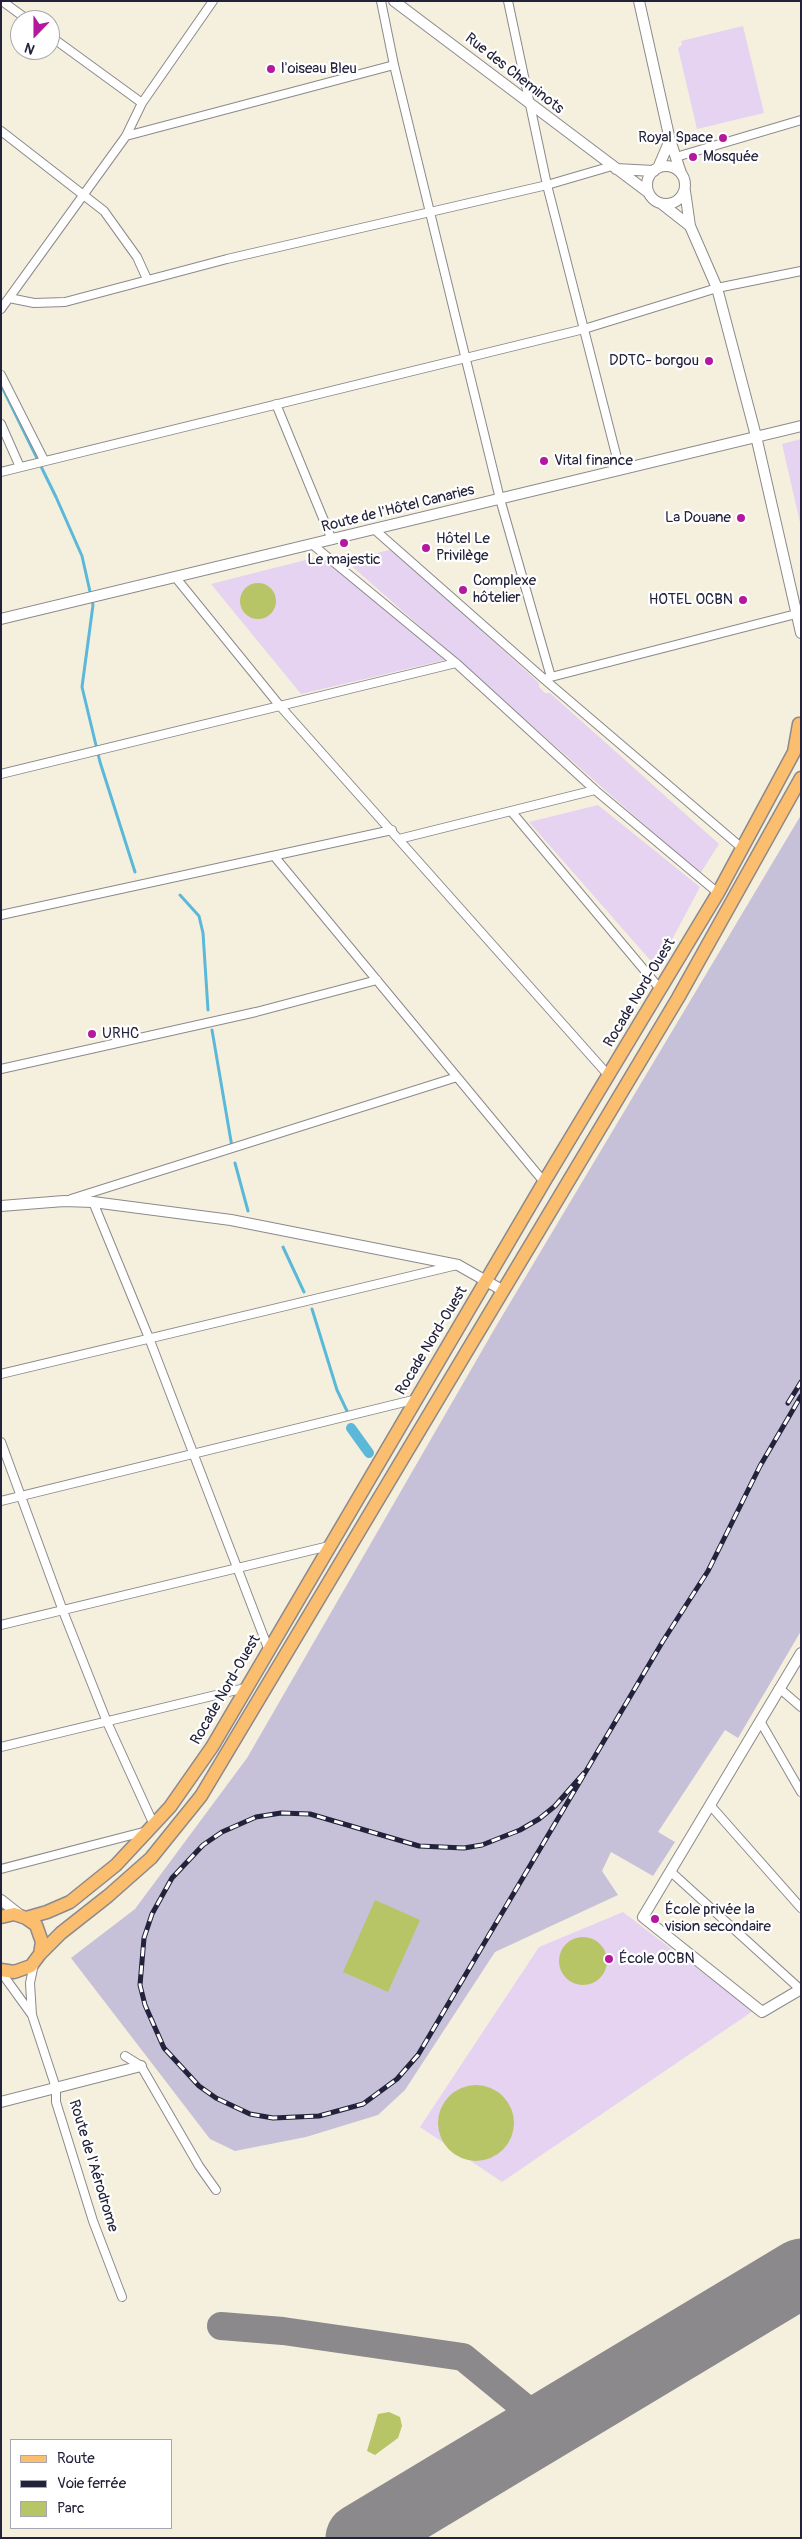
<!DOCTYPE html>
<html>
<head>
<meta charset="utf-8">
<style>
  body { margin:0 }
  #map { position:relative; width:802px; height:2539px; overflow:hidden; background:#f5f0de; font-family:Pangolin,sans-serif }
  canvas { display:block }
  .frame { position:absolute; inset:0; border:2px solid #22223b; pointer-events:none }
  .legend { position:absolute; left:10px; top:2439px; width:162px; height:90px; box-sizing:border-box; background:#fff; border:1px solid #a7a7b1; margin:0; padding:6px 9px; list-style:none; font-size:15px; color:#22223b }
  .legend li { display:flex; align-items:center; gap:10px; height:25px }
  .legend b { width:25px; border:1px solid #a7a7b1 }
  .north { position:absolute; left:10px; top:10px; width:50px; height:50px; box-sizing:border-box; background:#fff; border:1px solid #a7a7b1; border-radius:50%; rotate:202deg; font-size:14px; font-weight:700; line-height:20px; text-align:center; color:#22223b }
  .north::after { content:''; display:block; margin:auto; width:18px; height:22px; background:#b5179e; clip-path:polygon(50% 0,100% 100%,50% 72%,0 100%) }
</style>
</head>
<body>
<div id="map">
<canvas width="802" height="2539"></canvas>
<div class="frame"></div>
<ul class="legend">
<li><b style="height:6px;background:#fbbd6e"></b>Route</li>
<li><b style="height:6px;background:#22223b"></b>Voie ferrée</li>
<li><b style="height:14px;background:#b8c567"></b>Parc</li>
</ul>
<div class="north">N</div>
</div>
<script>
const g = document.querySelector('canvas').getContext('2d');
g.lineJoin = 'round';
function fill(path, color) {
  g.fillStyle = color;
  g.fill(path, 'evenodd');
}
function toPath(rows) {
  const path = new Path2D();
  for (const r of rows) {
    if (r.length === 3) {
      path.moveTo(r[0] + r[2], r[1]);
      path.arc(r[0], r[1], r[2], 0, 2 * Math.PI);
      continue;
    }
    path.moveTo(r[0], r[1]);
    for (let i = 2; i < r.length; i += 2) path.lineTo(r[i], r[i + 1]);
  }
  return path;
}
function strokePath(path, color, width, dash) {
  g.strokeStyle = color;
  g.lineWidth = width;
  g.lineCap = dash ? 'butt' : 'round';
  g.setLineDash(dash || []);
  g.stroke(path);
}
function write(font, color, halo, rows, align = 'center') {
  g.font = font + ' Pangolin,sans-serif';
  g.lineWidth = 4.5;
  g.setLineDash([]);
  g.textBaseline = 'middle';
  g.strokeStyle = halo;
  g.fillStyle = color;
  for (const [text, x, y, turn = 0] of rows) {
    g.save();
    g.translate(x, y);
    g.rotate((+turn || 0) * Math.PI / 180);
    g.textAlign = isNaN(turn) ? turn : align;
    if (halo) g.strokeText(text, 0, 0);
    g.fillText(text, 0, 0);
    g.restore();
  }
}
const built = toPath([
  [743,26,764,113,697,129,678,48,682,45,681,41],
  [801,439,801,527,782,444],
  [393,549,539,683,539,687,545,693,550,693,719,844,700,874,346,561],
  [329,554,445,660,301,694,211,584],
  [598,805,700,887,657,968,529,822],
  [623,1912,753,2011,502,2182,420,2127,539,1947]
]);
const industrial = toPath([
  [801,815,801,1631,738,1738,725,1730,658,1832,675,1842,653,1876,611,1852,602,1871,618,1895,495,1952,405,2090,378,2115,306,2137,235,2151,210,2139,71,1958,135,1909,247,1758,495,1328]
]);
const green = toPath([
  [258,601,18],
  [375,1900,420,1920,388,1992,343,1972],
  [583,1961,24],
  [476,2123,38],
  [389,2412,400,2417,402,2426,398,2438,375,2455,367,2451,378,2414]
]);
const stream = toPath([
  [1,385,56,497,82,556,93,605,82,687,100,762,135,872],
  [180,895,199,916,203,933,208,1010],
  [212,1030,232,1147],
  [235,1163,248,1211],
  [283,1247,304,1292],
  [312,1309,337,1390,347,1411]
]);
const canal = toPath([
  [351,1428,369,1453]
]);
const taxiway = toPath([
  [221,2326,283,2331,463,2357,547,2426]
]);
const runway = toPath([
  [360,2538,801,2273]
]);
const minor = toPath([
  [2,1,28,20],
  [381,1,394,65,500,499,551,677],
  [508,1,547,185,620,470],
  [50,36,142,103],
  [1,131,104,211,137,257,147,279],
  [126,136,394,65],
  [676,157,801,120],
  [9,298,34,303,65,302,227,259,547,185,612,166],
  [1,309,126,136,142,103,213,1],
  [1,375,44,460],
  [276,404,332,540],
  [1,424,20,467],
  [1,472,584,329,717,288,801,271],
  [375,530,544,679,742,848],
  [313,545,456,663,595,790,718,893],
  [176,578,280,706,609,1076],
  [547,678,796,614],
  [1,774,456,663],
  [511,811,661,990],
  [399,839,595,790],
  [274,856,544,1182],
  [1,915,392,830],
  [1,1069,256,1012,377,980],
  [71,1199,457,1077],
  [93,1202,149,1338,268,1648],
  [1,1374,453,1266],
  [1,1442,63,1611,107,1722,154,1825],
  [1,1501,417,1399],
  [1,1625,329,1546],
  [779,1688,801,1707],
  [760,1721,801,1792],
  [1,1747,245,1688],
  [710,1805,801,1908],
  [1,1869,147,1831],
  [670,1871,800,1989],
  [34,1964,30,1983,32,2015,56,2088,56,2102,93,2221,122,2297],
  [1,1972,32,2015],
  [125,2056,141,2066,199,2166,216,2190]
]);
const tertiary = toPath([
  [394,1,649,193],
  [639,1,670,140,681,173],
  [666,185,19],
  [658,168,670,140],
  [616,169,654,171],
  [685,191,690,226,717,288,756,436,801,633],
  [662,204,690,226],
  [1,619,801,426],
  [1,1206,64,1201,93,1202,231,1220,458,1265,502,1290],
  [801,1653,643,1917,762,2012,801,1989],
  [1,1900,20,1915],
  [1,2102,141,2066]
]);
const primary = toPath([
  [1,1917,14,1914,26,1918,36,1925,42,1942,40,1954,31,1966,14,1972,1,1970],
  [26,1918,47,1912,70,1902,116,1865,170,1807,212,1747,544,1182,718,893,794,752,799,724],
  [40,1954,61,1933,108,1896,151,1858,201,1796,678,998,801,778]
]);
const rail = toPath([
  [788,1403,801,1382],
  [584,1773,555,1806,539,1819,520,1830,482,1845,464,1848,419,1846,310,1814,281,1813,256,1817,222,1832,203,1845,172,1878,152,1914,144,1938,140,1985,145,2005,164,2048,199,2086,216,2098,250,2114,273,2118,319,2116,363,2104,397,2079,418,2055,663,1641,708,1571,760,1466,801,1396]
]);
const markers = [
  [271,69,5,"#b5179e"],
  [723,138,5,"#b5179e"],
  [693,157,5,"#b5179e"],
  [709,361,5,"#b5179e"],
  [544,461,5,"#b5179e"],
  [741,518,5,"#b5179e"],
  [344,543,5,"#b5179e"],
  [426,548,5,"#b5179e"],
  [463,590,5,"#b5179e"],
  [743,600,5,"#b5179e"],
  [92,1034,5,"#b5179e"],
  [655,1919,5,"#b5179e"],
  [609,1959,5,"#b5179e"]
];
const poiNames = [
  ["l'oiseau Bleu",281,69],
  ["Royal Space",713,138,"right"],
  ["Mosquée",703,157],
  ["DDTC- borgou",699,361,"right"],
  ["Vital finance",554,461],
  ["La Douane",731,518,"right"],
  ["Hôtel Le",436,539],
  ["Privilège",436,556],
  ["Le majestic",344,560,"center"],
  ["Complexe",473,581],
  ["hôtelier",473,598],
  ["HOTEL OCBN",733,600,"right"],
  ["URHC",102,1034],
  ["École privée la",665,1910],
  ["vision secondaire",665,1927],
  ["École OCBN",619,1959]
];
const streetNames = [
  ["Rue des Cheminots",514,74,38],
  ["Route de l'Hôtel Canaries",398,509,-14],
  ["Rocade Nord-Ouest",640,993,-59],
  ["Rocade Nord-Ouest",432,1341,-59],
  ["Rocade Nord-Ouest",226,1690,-60],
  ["Route de l'Aérodrome",93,2166,73]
];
fill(built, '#e5d3f1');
fill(industrial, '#c7c0d9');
fill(green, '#b8c567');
strokePath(stream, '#5bb8d9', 3);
strokePath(canal, '#5bb8d9', 10);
strokePath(taxiway, '#8c898c', 28);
strokePath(runway, '#8c898c', 69);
strokePath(minor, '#8c898c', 10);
strokePath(tertiary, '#8c898c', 12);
strokePath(primary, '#8c898c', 15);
strokePath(minor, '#fff', 8);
strokePath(tertiary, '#fff', 10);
strokePath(primary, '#fbbd6e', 12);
strokePath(rail, '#22223b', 5);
strokePath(rail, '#fff', 3, [9]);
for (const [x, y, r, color] of markers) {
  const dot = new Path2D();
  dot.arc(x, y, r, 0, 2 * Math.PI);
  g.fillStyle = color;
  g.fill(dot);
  strokePath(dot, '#fff', 2);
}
write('15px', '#22223b', '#fff', poiNames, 'left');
write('15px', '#22223b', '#fff', streetNames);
</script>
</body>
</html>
